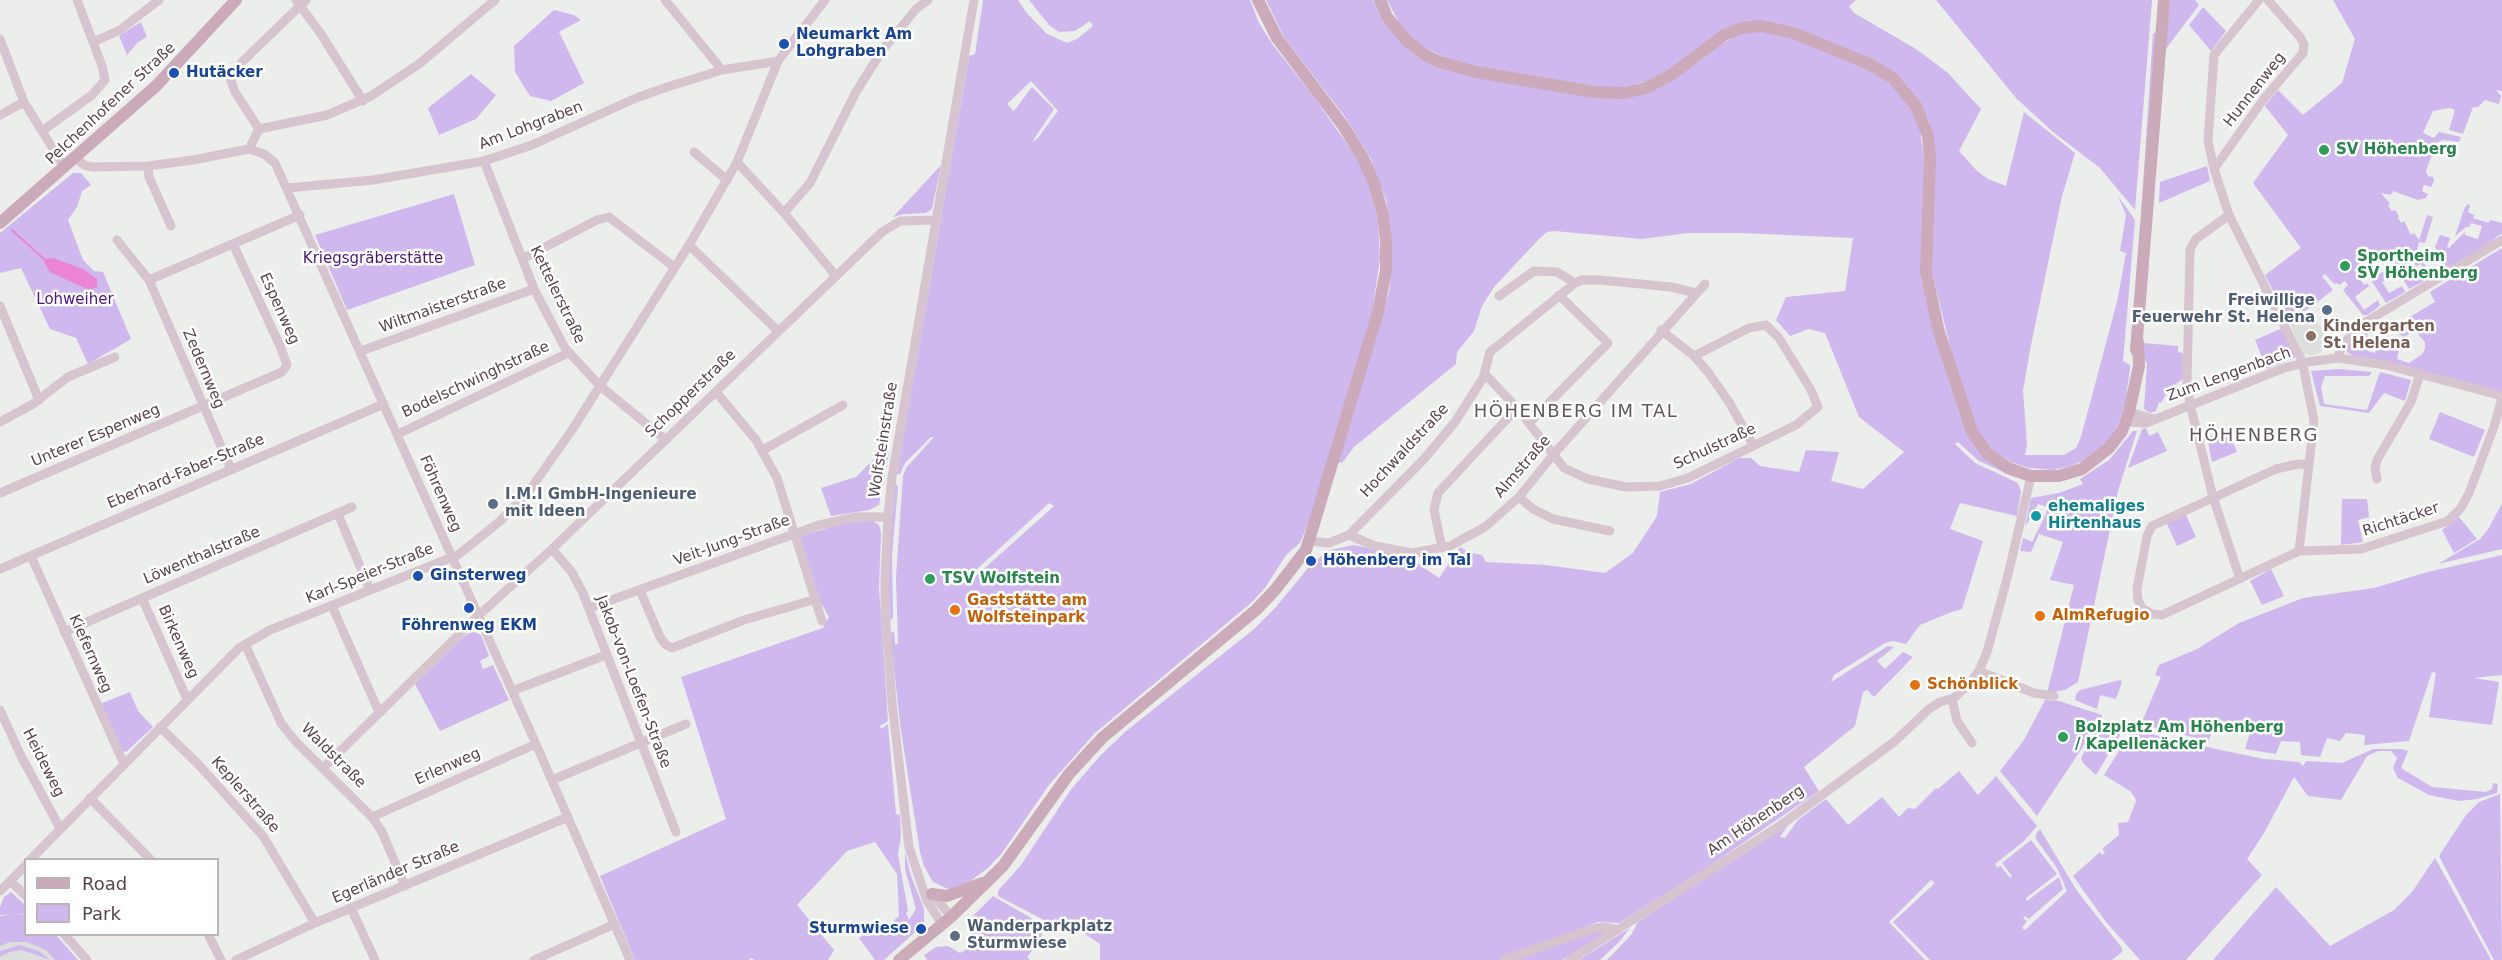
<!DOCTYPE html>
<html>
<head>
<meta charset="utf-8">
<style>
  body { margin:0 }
  #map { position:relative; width:2502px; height:960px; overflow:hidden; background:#ebeeeb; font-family:"DejaVu Sans",sans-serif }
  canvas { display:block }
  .legend { position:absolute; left:24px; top:858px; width:195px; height:78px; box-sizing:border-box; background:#fff; border:2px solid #bdb4b8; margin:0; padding:8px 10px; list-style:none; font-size:18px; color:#59444e }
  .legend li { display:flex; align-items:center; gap:12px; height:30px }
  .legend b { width:30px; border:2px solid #bdb4b8 }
</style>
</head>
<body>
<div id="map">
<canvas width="2502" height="960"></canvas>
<ul class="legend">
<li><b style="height:8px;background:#cbabba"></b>Road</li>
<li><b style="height:16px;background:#ceb8ee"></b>Park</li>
</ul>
</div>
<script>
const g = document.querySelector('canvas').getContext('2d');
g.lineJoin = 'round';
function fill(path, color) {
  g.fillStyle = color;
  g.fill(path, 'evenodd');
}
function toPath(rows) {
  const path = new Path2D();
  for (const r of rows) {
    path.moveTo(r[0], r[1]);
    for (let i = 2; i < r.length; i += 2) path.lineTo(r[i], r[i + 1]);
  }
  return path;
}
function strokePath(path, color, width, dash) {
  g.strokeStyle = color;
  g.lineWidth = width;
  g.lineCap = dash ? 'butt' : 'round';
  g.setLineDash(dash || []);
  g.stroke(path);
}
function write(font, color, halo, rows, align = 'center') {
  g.font = font + ' "DejaVu Sans",sans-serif';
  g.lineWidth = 5;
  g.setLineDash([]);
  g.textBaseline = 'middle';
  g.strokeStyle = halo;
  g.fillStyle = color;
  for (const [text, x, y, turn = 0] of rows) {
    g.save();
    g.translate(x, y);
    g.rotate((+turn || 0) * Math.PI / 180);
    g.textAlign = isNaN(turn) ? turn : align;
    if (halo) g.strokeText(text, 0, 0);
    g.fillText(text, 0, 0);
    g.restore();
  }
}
const education = toPath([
  [2302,310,2311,321,2314,319,2334,343,2317,354,2309,355,2303,353,2288,320],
  [0,920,26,934,75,960,0,960]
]);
const green = toPath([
  [983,0,1018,0,1026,12,1047,34,1067,43,1077,39,1093,26,1090,21,1075,31,1059,32,1049,25,1029,0,1250,0,1259,23,1273,45,1314,97,1361,164,1368,180,1378,220,1380,259,1372,313,1312,514,1300,543,1286,555,1265,588,1251,603,1095,733,1049,785,1002,853,988,868,962,887,948,889,933,882,924,866,920,852,901,731,890,634,894,631,895,644,898,644,896,577,903,476,906,468,934,437,931,437,905,463,900,474,897,474,969,56,975,54],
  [1031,81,1058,111,1037,139,1032,142,1054,109,1032,87,1014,111,1007,104],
  [1049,503,1054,506,967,584,963,582],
  [1266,0,1373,0,1383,22,1415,54,1630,97,1739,34,1766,31,1786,35,1860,64,1891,83,1909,103,1920,130,1925,166,1921,278,1944,366,1965,429,2017,478,1979,461,1958,442,1955,444,1975,463,2018,483,2021,491,2017,516,1960,503,1950,529,1983,541,1962,609,1949,613,1920,625,1906,644,1893,641,1885,643,1834,675,1831,682,1888,646,1894,647,1877,661,1885,669,1903,652,1913,657,1874,697,1867,690,1863,692,1855,726,1804,767,1819,791,1705,869,1619,923,1598,922,1564,935,1606,931,1601,936,1563,960,1100,960,1100,944,1079,930,1046,921,998,896,998,891,1021,865,1072,788,1101,755,1125,732,1254,629,1276,607,1312,563,1330,550,1354,545,1408,557,1439,578,1460,547,1468,552,1482,555,1486,562,1546,565,1605,573,1633,553,1657,516,1660,492,1691,484,1739,458,1751,458,1760,466,1799,472,1806,450,1839,452,1831,481,1863,489,1904,452,1859,417,1825,333,1809,329,1790,336,1776,320,1786,297,1845,291,1853,238,1741,233,1688,233,1642,239,1554,231,1547,232,1540,238,1494,287,1482,306,1474,331,1457,352,1456,364,1354,447,1342,463,1338,462,1389,292,1392,264,1390,223,1386,200,1370,157,1345,117,1284,37],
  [1387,0,1856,0,1849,6,1854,13,1916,49,1948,73,1981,109,1959,151,1977,171,1988,179,2006,186,2024,112,2075,153,2062,196,2031,345,2023,390,2027,445,2025,455,2064,455,2076,448,2081,437,2117,302,2126,253,2120,251,2126,215,2118,196,2135,220,2123,361,2130,365,2130,369,2125,405,2116,429,2106,443,2087,459,2071,466,2053,470,2029,468,2011,462,1994,451,1977,432,1958,379,1931,268,1934,138,1928,119,1907,85,1895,73,1879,63,1790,27,1718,32,1672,68,1648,81,1620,88,1603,88,1472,66,1451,60,1419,45,1402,28],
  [1936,0,2152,0,2135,210,2100,168,2053,132,2016,98],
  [2170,0,2195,0,2199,5,2165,50],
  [2333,0,2502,0,2502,91,2496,90,2501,96,2499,104,2485,100,2478,107,2473,107,2463,134,2449,130,2455,110,2450,108,2433,111,2423,133,2434,138,2439,132,2461,137,2459,142,2443,140,2436,143,2426,171,2428,176,2433,177,2434,181,2431,187,2424,185,2422,191,2428,194,2426,198,2418,200,2393,191,2391,195,2381,193,2390,204,2388,206,2392,211,2395,210,2399,216,2398,218,2401,223,2404,221,2411,235,2414,233,2419,240,2427,215,2433,217,2425,243,2419,242,2417,250,2432,278,2430,279,2421,264,2416,266,2413,262,2402,269,2408,280,2419,274,2424,281,2409,289,2393,263,2399,259,2397,254,2392,256,2389,252,2377,261,2373,262,2369,258,2354,270,2364,285,2367,283,2369,286,2355,297,2364,310,2378,300,2380,305,2376,309,2367,315,2363,315,2343,290,2348,285,2345,281,2339,285,2337,283,2334,284,2325,274,2322,276,2333,290,2304,312,2302,310,2288,320,2265,275,2301,248,2253,183,2288,135,2265,106,2278,90,2303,115,2342,83,2355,39],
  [2203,7,2226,31,2211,51,2189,25],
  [554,10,574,15,581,20,559,32,584,83,551,101,530,96,515,72,514,46],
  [141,22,147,37,138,42,127,55,119,36],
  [2156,32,2141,215,2153,34],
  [471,74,496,95,476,119,439,135,428,108],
  [941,165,932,209,926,213,904,214,893,217],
  [2207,166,2210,181,2159,203,2160,182],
  [73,173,81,173,91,185,82,191,77,207,68,220,83,260,94,271,103,272,131,339,88,364,76,338,50,329,21,268,0,273,0,233],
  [454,194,475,265,347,310,315,235],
  [2468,204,2470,205,2468,212,2474,215,2473,218,2489,223,2490,220,2502,223,2502,233,2472,256,2445,271,2436,257,2439,254,2435,247,2440,235,2450,238,2447,247,2449,248,2465,232,2465,235,2478,239,2482,226,2471,223,2469,227,2466,227,2455,236,2465,207],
  [2502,248,2502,392,2398,364,2353,356,2347,352,2346,347,2360,329,2368,332,2365,348,2368,351,2375,353,2376,349,2388,351,2389,348,2399,350,2397,359,2409,363,2422,354,2425,349,2425,342,2413,328,2405,338,2399,334,2400,332,2396,329,2398,324,2435,302,2430,292],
  [2371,264,2378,275,2391,267,2395,274,2382,282,2389,293,2402,286,2405,292,2386,303,2371,280,2374,277,2367,267],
  [2282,328,2295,354,2294,358,2267,369,2255,340],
  [2143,343,2178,346,2178,352,2183,353,2183,379,2170,388,2161,403,2159,402,2156,411,2150,413,2144,409,2147,363,2143,358],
  [2340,369,2372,372,2369,376,2325,376,2321,387,2324,404,2367,410,2380,372,2411,380,2405,401,2384,393,2369,413,2320,406,2311,371],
  [2440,412,2485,430,2474,457,2429,439],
  [2146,428,2149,436,2158,432,2167,451,2128,468,2142,429],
  [2133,431,2137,431,2118,491,2078,682,2065,690,2047,693,2074,585,2050,580,2063,542,2039,534,2031,552,2020,551,2023,538,2032,542,2046,514,2047,507,2038,504,2025,527,2031,498,2059,493,2083,484,2080,479,2109,460],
  [2228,431,2237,452,2212,462,2207,437],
  [881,452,889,453,879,505,869,510,831,516,821,488,856,477],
  [895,482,898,487,892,555,893,618,890,620,888,563],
  [2342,499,2367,499,2369,517,2358,520,2363,542,2341,545],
  [2502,503,2502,549,2438,564,2480,539,2489,528],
  [2185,513,2196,537,2177,546,2166,522],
  [2459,517,2477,539,2454,553,2442,530],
  [873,521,879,525,881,533,879,587,888,721,880,726,881,729,888,724,896,814,900,815,901,836,898,854,908,911,906,913,909,920,916,909,905,869,905,852,911,876,924,909,924,924,884,960,875,960,859,938,879,922,884,929,899,916,897,874,875,842,847,851,797,905,834,950,828,960,755,960,751,958,749,960,635,960,600,876,726,819,681,677,823,628,829,617,821,603,799,541,800,536,848,522],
  [2502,555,2502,675,2474,678,2499,682,2492,725,2429,717,2436,673,2432,672,2409,741,2364,745,2365,735,2346,733,2340,741,2327,738,2320,757,2301,755,2300,742,2281,741,2276,754,2245,749,2250,733,2219,719,2208,741,2141,724,2161,677,2155,675,2159,665,2197,649,2239,623,2303,598,2374,588,2428,572],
  [2271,569,2284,596,2262,605,2250,581],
  [472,631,481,635,489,656,480,661,483,669,493,665,509,700,440,731,415,684,461,639],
  [2120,680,2122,682,2116,699,2100,695,2097,709,2075,700,2076,694,2080,690],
  [130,692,138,711,153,727,126,752,121,750,100,704],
  [2045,700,2059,701,2102,715,2102,718,2037,816,2000,771,2024,740],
  [2108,720,2116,724,2120,729,2120,735,2096,775,2084,764,2081,758,2098,727],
  [2136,728,2183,745,2197,745,2264,759,2299,762,2303,766,2306,761,2342,763,2373,749,2402,749,2408,751,2401,768,2432,787,2486,792,2492,789,2493,783,2498,784,2497,793,2477,799,2459,801,2429,795,2398,778,2393,768,2397,758,2391,751,2378,751,2367,756,2341,800,2308,796,2294,777,2264,833,2247,859,2262,875,2186,960,2140,960,2106,922,2073,876,2100,852,2102,855,2105,852,2102,849,2119,835,2118,823,2128,822,2136,801,2135,798,2130,791,2104,775,2129,735],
  [1959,771,1978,795,1996,776,2037,826,2023,842,1995,864,1998,868,2000,865,2010,878,2012,876,2002,863,2031,840,2057,874,2026,898,2027,901,2059,877,2063,889,2029,919,2025,916,2023,918,2027,921,2022,928,2025,930,2067,891,2057,868,2036,839,2036,834,2040,829,2077,891,2122,948,2122,952,2112,960,1930,960,1893,922,1935,883,1931,880,1889,922,1925,960,1607,960,1631,935,1638,922,1788,825,1780,837,1785,838,1798,820,1826,799,1848,825,1882,797,1899,817,1908,808,1915,809,1936,788,1938,789],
  [2500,787,2502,960,2494,960,2439,856,2466,815,2479,802,2500,794],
  [2435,858,2491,960,2213,960,2276,887,2330,946,2394,910,2412,892],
  [11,892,25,905,25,914,0,915,0,907,4,897],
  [993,896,1043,925,1041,940,1027,957,1030,960,927,960,924,955,936,947,948,946,960,953,975,945,966,923],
  [18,914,25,915,26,934,56,935,78,960,55,960,46,950,27,942,10,942,0,946,0,916],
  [1630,928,1620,941,1600,960,1579,960],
  [19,945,39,951,50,960,22,950,10,952,0,957,0,951]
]);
const water = toPath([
  [53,258,83,269,97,279,97,287,89,290,50,272,44,262,46,259]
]);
const stream = toPath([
  [12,230,45,260]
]);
const minor = toPath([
  [296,0,321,34,363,101],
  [665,0,722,70],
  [2259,0,2214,55,2208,141,2214,169,2229,215,2301,359,2304,370,2314,421,2299,551],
  [0,39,24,102,65,168],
  [93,42,120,30,159,0],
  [0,115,24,102],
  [259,129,235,92,230,78,242,62,306,0],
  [42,131,92,95,105,80,102,66,77,0],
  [249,149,259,129,327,115,371,96,419,64,495,0],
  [694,152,727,180],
  [76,158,84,165,92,167,148,166,193,160,249,149,264,154,275,163,536,744,630,960],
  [484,161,534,289,565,348,599,385,666,440],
  [737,162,784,213,836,276],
  [148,166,149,177,171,226],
  [2214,169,2263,100,2303,53,2304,44,2300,37,2268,0],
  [288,188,373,180,484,161,532,145,636,98,667,87,722,70,778,61],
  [784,213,810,183,856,92,881,52,916,9,928,0],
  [2229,215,2196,239,2190,249,2187,383,2190,404,2213,497,2240,579],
  [117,240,149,280,231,469],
  [689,245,778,331],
  [522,259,597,220,609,217,674,267],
  [149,280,300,215],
  [1499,296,1534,271,1557,272,1575,283],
  [0,306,39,400],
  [1661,330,1694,356,1708,372,1729,402,1753,445],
  [361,351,534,289],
  [2338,358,2342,345,2364,323,2502,240],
  [1485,374,1517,408,1564,468,1588,479,1626,487,1660,486,1688,478,1796,425,1818,407,1811,390,1779,338,1766,325,1749,328,1694,356],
  [716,392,756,440,777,478,822,621],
  [2129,412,2154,419],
  [0,422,33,404,68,377,115,357],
  [2127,422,2146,423,2284,368,2308,362,2338,358,2386,365,2502,396],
  [1529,423,1608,343,1559,295],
  [398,434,568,353],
  [763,450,843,405],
  [2309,465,2298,464,2276,469,2152,526,2147,536,2137,589,2138,600,2142,608,2152,614,2162,615,2299,551,2361,549,2448,521,2461,508,2469,493,2494,427,2502,398],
  [2377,479,2375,469,2377,460,2411,402,2420,374],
  [0,493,282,372,287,365,280,346,233,244],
  [1519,497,1533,509,1553,519,1610,531],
  [338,514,370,590],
  [1349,535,1375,546,1412,553,1450,546,1485,527,1519,497,1553,455,1705,284],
  [1309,541,1329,543,1349,535,1424,459,1455,422,1483,378,1490,352,1575,283,1582,280,1600,280,1671,287,1696,293],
  [1442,548,1434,510,1438,493,1517,408],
  [552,549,571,571,582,591,676,832],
  [31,556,124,764],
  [0,569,384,404],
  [640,590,660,637,666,645,672,648,744,620,813,600],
  [142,598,187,699],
  [332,606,379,712],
  [589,608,819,525,856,517,888,517],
  [64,632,352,507],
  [245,644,281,723,296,742,372,817,382,832,405,886],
  [1979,671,2034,693,2054,696],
  [512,691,606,655],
  [1952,699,1957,721,1972,743],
  [0,710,21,756,60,828],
  [160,727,198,764,263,836,315,923],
  [323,768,478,616,552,549,882,232,900,221,936,220],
  [552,780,686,724],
  [90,798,151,860],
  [372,817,536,744],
  [30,860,239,648,270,630,458,555,499,522,529,491,572,430,689,245,737,162,778,61,825,0],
  [10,881,26,896],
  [0,891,26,865],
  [932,893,951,917],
  [351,908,375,960],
  [942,924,927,901,909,847,892,703,885,610,885,576,888,517,892,477,974,0],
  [64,934,87,960],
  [208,934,221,960],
  [236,960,315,923,568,817],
  [534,960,615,924],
  [1504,960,1589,930,1603,927,1618,930],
  [1570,960,1781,825,1894,742,1929,709,1940,702,1954,698,1969,684,1979,671,1987,652,2008,575,2031,476]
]);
const major = toPath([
  [1380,0,1387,17,1407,41,1427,56,1440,62,1476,72,1594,92,1624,93,1646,88,1671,75,1724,35,1742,28,1761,26,1794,33,1869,64,1893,78,1916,106,1928,136,1930,159,1926,272,1939,332,1972,432,1987,453,2008,468,2031,476,2059,476,2082,469,2109,448,2122,431,2129,412,2139,366,2138,342],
  [0,223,156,86,236,0],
  [2136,350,2164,0],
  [932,894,947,896,982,883],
  [899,960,951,917,1003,866,1069,774,1102,738,1256,610,1275,590,1306,550,1378,312,1386,270,1386,240,1383,215,1374,183,1363,158,1344,127,1277,38,1258,0]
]);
const markers = [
  [784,44,6,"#1a4fb4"],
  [174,73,6,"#1a4fb4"],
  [2324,150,6,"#2e9e5b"],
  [2345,266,6,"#2e9e5b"],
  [2327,310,6,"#5c6f8a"],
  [2311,336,6,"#8d6e63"],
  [493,504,6,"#5c6f8a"],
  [2036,516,6,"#0f9aa8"],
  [1311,561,6,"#1a4fb4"],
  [418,576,6,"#1a4fb4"],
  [930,579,6,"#2e9e5b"],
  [469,608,6,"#1a4fb4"],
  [955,610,6,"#e8710a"],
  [2040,616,6,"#e8710a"],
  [1915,685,6,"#e8710a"],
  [2063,737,6,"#2e9e5b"],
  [921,929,6,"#1a4fb4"],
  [955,936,6,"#5c6f8a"]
];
const transitNames = [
  ["Neumarkt Am",796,35],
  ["Lohgraben",796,52],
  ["Hutäcker",186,73],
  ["Höhenberg im Tal",1323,561],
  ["Ginsterweg",430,576],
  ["Föhrenweg EKM",469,626,"center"],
  ["Sturmwiese",909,929,"right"]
];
const streetNames = [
  ["Hunnenweg",2255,90,-52],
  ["Pelchenhofener Straße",111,104,-43],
  ["Am Lohgraben",531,126,-21],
  ["Kettelerstraße",557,295,64],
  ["Wiltmaisterstraße",443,306,-20],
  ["Espenweg",279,309,66],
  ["Zedernweg",203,369,67],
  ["Zum Lengenbach",2229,375,-20],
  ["Bodelschwinghstraße",476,380,-25],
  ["Schopperstraße",691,394,-44],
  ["Unterer Espenweg",96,436,-23],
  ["Wolfsteinstraße",884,440,-81],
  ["Schulstraße",1715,447,-25],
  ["Hochwaldstraße",1405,451,-47],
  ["Almstraße",1523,467,-49],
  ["Eberhard-Faber-Straße",186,472,-23],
  ["Föhrenweg",440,494,66],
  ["Richtäcker",2401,520,-18],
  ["Veit-Jung-Straße",732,541,-20],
  ["Löwenthalstraße",202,556,-23],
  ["Karl-Speier-Straße",370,574,-22],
  ["Birkenweg",178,642,66],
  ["Kiefernweg",90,654,66],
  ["Jakob-von-Loefen-Straße",633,682,69],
  ["Waldstraße",333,756,45],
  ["Heideweg",43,763,63],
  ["Erlenweg",448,767,-24],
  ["Keplerstraße",245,795,49],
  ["Am Höhenberg",1756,821,-34],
  ["Egerländer Straße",396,873,-23]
];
const leisureNames = [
  ["SV Höhenberg",2336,150],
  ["Sportheim",2357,257],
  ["SV Höhenberg",2357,274],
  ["TSV Wolfstein",942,579],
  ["Bolzplatz Am Höhenberg",2075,728],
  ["/ Kapellenäcker",2075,745]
];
const parkNames = [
  ["Kriegsgräberstätte",373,259],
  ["Lohweiher",75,300]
];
const serviceNames = [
  ["Freiwillige",2315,301,"right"],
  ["Feuerwehr St. Helena",2315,318,"right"],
  ["I.M.I GmbH-Ingenieure",505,495],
  ["mit Ideen",505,512],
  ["Wanderparkplatz",967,927],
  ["Sturmwiese",967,944]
];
const educationNames = [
  ["Kindergarten",2323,327],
  ["St. Helena",2323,344]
];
const cultureNames = [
  ["ehemaliges",2048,507],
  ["Hirtenhaus",2048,524]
];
const foodNames = [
  ["Gaststätte am",967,601],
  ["Wolfsteinpark",967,618],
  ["AlmRefugio",2052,616],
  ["Schönblick",1927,685]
];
const quarterNames = [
  ["HÖHENBERG IM TAL",1576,412],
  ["HÖHENBERG",2254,436]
];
fill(education, '#dddfdc');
fill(green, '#ceb8ee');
fill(water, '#eb85d3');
strokePath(stream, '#eb85d3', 2);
strokePath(minor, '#d6c4ce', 9);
strokePath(major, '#cbabba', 12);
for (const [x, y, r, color] of markers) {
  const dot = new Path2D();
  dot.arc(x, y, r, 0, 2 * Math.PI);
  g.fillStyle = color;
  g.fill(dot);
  strokePath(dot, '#fff', 2);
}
write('bold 15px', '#164399', '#fff', transitNames, 'left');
write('15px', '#59444e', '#fff', streetNames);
write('bold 15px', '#27864d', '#fff', leisureNames, 'left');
write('15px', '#491679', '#fff', parkNames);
write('bold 15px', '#4e5e75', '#fff', serviceNames, 'left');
write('bold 15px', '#785e54', '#fff', educationNames, 'left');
write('bold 15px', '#0d838f', '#fff', cultureNames, 'left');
write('bold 15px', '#c56008', '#fff', foodNames, 'left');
g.letterSpacing = '1.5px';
write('18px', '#60585c', '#fff', quarterNames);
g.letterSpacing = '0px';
</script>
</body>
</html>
